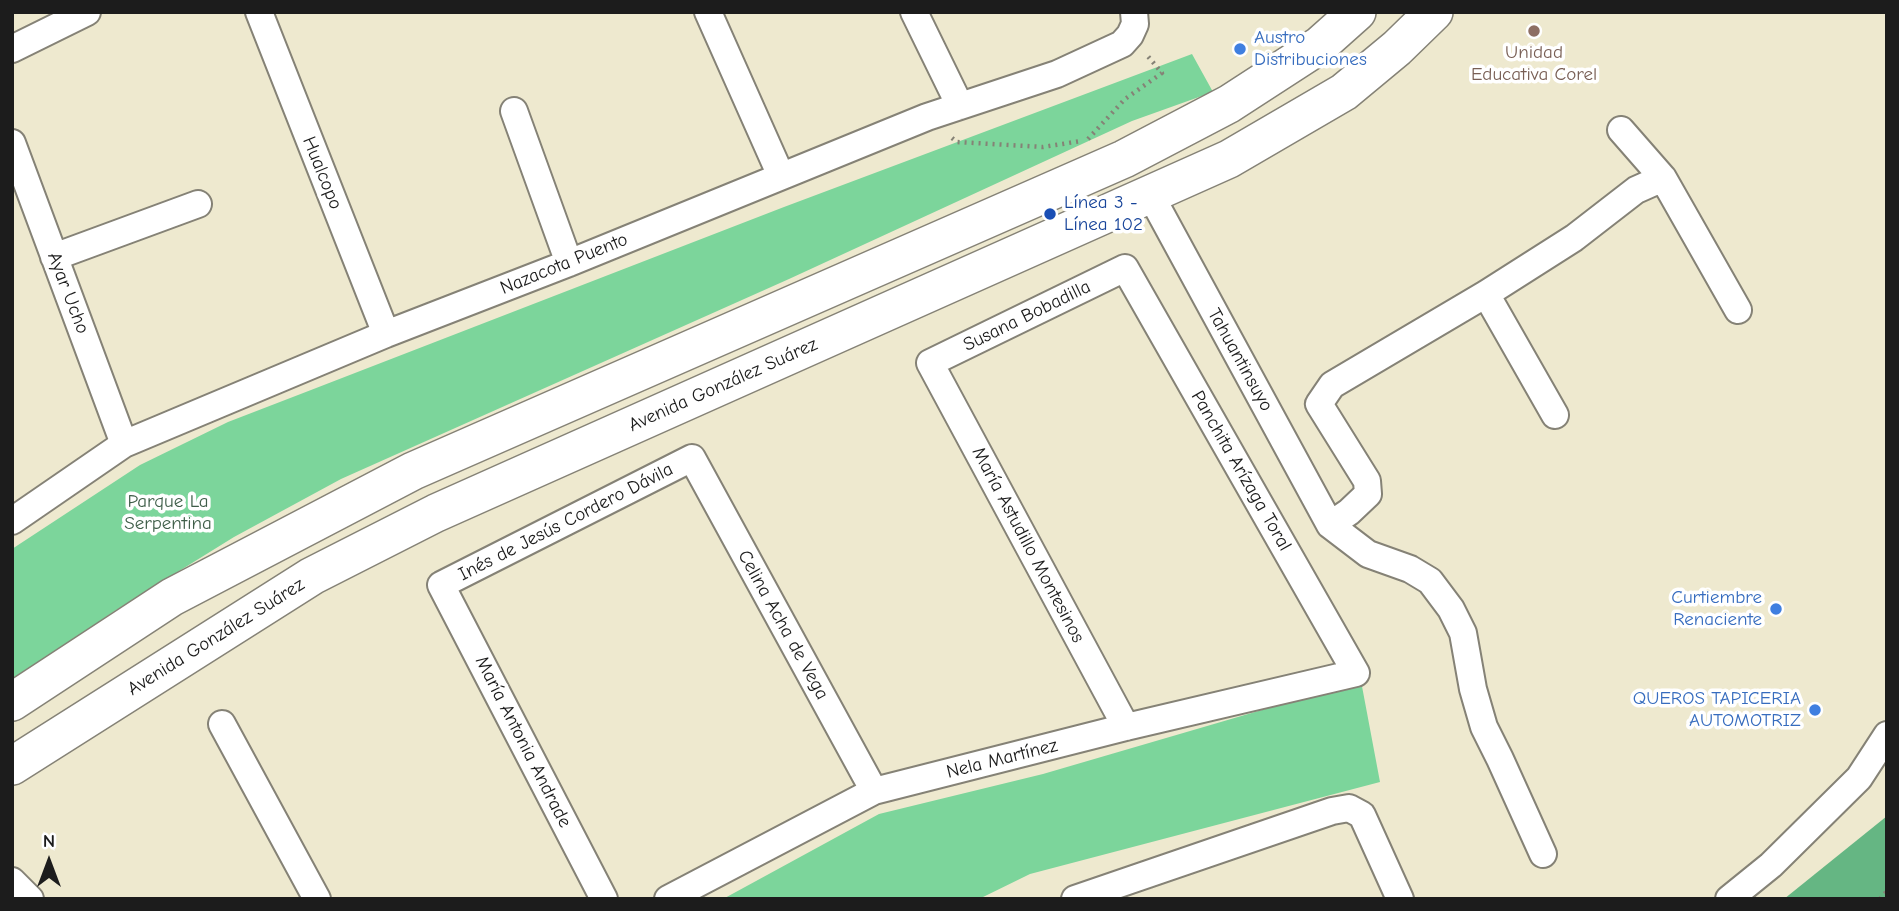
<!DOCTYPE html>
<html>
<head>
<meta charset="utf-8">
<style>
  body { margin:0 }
  #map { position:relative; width:1899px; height:911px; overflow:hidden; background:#eee9cf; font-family:"Comic Neue",sans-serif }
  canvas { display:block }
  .frame { position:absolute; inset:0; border:14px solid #1c1c1c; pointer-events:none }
  .north { position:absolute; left:14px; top:827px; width:70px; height:70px; -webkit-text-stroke:5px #fff; paint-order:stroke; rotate:0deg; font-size:19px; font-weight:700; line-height:28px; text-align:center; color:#1c1c1c }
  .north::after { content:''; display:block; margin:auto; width:24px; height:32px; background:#1c1c1c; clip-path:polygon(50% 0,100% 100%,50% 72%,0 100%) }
</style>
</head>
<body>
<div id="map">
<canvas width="1899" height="911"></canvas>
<div class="frame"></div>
<div class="north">N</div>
</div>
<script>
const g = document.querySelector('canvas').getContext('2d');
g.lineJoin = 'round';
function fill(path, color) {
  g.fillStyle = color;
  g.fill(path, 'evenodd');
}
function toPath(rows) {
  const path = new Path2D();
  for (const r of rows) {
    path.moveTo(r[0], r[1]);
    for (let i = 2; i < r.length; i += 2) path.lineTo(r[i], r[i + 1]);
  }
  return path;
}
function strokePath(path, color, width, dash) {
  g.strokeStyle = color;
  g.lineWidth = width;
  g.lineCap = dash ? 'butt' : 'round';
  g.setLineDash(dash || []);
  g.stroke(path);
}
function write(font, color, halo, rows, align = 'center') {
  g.font = font + ' "Comic Neue",sans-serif';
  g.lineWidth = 7;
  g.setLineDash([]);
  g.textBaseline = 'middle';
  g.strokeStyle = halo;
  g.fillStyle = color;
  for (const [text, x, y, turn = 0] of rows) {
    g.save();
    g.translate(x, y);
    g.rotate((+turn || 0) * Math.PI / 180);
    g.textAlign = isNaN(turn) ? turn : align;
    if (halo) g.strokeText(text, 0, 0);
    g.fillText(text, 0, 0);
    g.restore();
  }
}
const green = toPath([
  [1192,54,1213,92,1132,121,789,279,341,479,234,537,113,612,12,683,12,549,140,465,228,422,311,390,784,207],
  [1361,681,1380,782,1030,874,979,899,723,899,879,814,1043,774]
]);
const forest = toPath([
  [1887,816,1887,899,1784,899]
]);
const path = toPath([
  [952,138,957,142,1043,147,1081,141],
  [1088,139,1125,99,1162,73,1146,54],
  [1880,899,1887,891]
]);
const minor = toPath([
  [259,12,386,334],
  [708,12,781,176],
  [914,12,960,106],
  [12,49,87,12],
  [514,111,569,263],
  [1621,130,1663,178,1738,310],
  [12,143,124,444],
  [1150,194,1330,525,1368,554,1410,569,1430,581,1451,609,1463,633,1473,689,1484,727,1500,759,1543,854],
  [54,257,198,204],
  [1486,294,1555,415],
  [12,521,124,444,386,334,569,263,927,117,1057,74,1122,44,1130,35,1135,24,1134,12],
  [1330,525,1349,512,1368,494,1367,481,1319,404,1332,385,1486,294,1574,238,1636,190,1663,178],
  [222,724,317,899],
  [12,881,30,899],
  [604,899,441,585,692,458,874,791],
  [668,899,874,791,1126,727,1356,673,1125,268,930,363,1126,727],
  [1075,899,1332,811,1349,808,1362,815,1400,899],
  [1729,899,1771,865,1859,778,1887,735]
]);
const secondary = toPath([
  [12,702,172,597,413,471,1124,159,1229,104,1320,45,1357,12],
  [12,766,312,576,436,513,1229,159,1344,92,1397,48,1434,12]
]);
const markers = [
  [1534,31,7,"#8d6e63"],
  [1240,49,7,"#3f7fe0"],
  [1050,214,7,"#1a4fb4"],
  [1776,609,7,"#3f7fe0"],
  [1815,710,7,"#3f7fe0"]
];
const shopNames = [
  ["Austro",1254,38,"left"],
  ["Distribuciones",1254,60,"left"],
  ["Curtiembre",1762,598],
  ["Renaciente",1762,620],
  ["QUEROS TAPICERIA",1801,699],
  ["AUTOMOTRIZ",1801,721]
];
const educationNames = [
  ["Unidad",1534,53],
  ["Educativa Corel",1534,75]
];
const streetNames = [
  ["Hualcopo",322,173,68],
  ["Nazacota Puento",564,264,-22],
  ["Ayar Ucho",68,293,69],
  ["Susana Bobadilla",1027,316,-26],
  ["Tahuantinsuyo",1240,360,61],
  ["Avenida González Suárez",723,385,-24],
  ["Panchita Arízaga Toral",1241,471,60],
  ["Inés de Jesús Cordero Dávila",566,522,-27],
  ["María Astudillo Montesinos",1028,545,62],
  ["Celina Acha de Vega",783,625,61],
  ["Avenida González Suárez",216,637,-32],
  ["María Antonia Andrade",523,742,63],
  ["Nela Martínez",1002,759,-14]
];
const transitNames = [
  ["Línea 3 -",1064,203],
  ["Línea 102",1064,225]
];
const parkNames = [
  ["Parque La",168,502],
  ["Serpentina",168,524]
];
fill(green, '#7cd59b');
fill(forest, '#65b683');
strokePath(minor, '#858276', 30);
strokePath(secondary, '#858276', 40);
strokePath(path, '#858276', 4.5, [2, 5]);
strokePath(minor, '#fff', 26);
strokePath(secondary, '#fff', 37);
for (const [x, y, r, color] of markers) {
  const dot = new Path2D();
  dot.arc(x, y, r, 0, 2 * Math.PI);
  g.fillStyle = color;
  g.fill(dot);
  strokePath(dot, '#fff', 2.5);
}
write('19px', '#366cbe', '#fff', shopNames, 'right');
write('19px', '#785e54', '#fff', educationNames);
write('19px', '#1c1c1c', '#fff', streetNames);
write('19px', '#164399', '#fff', transitNames, 'left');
write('19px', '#3e5d48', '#fff', parkNames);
</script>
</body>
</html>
